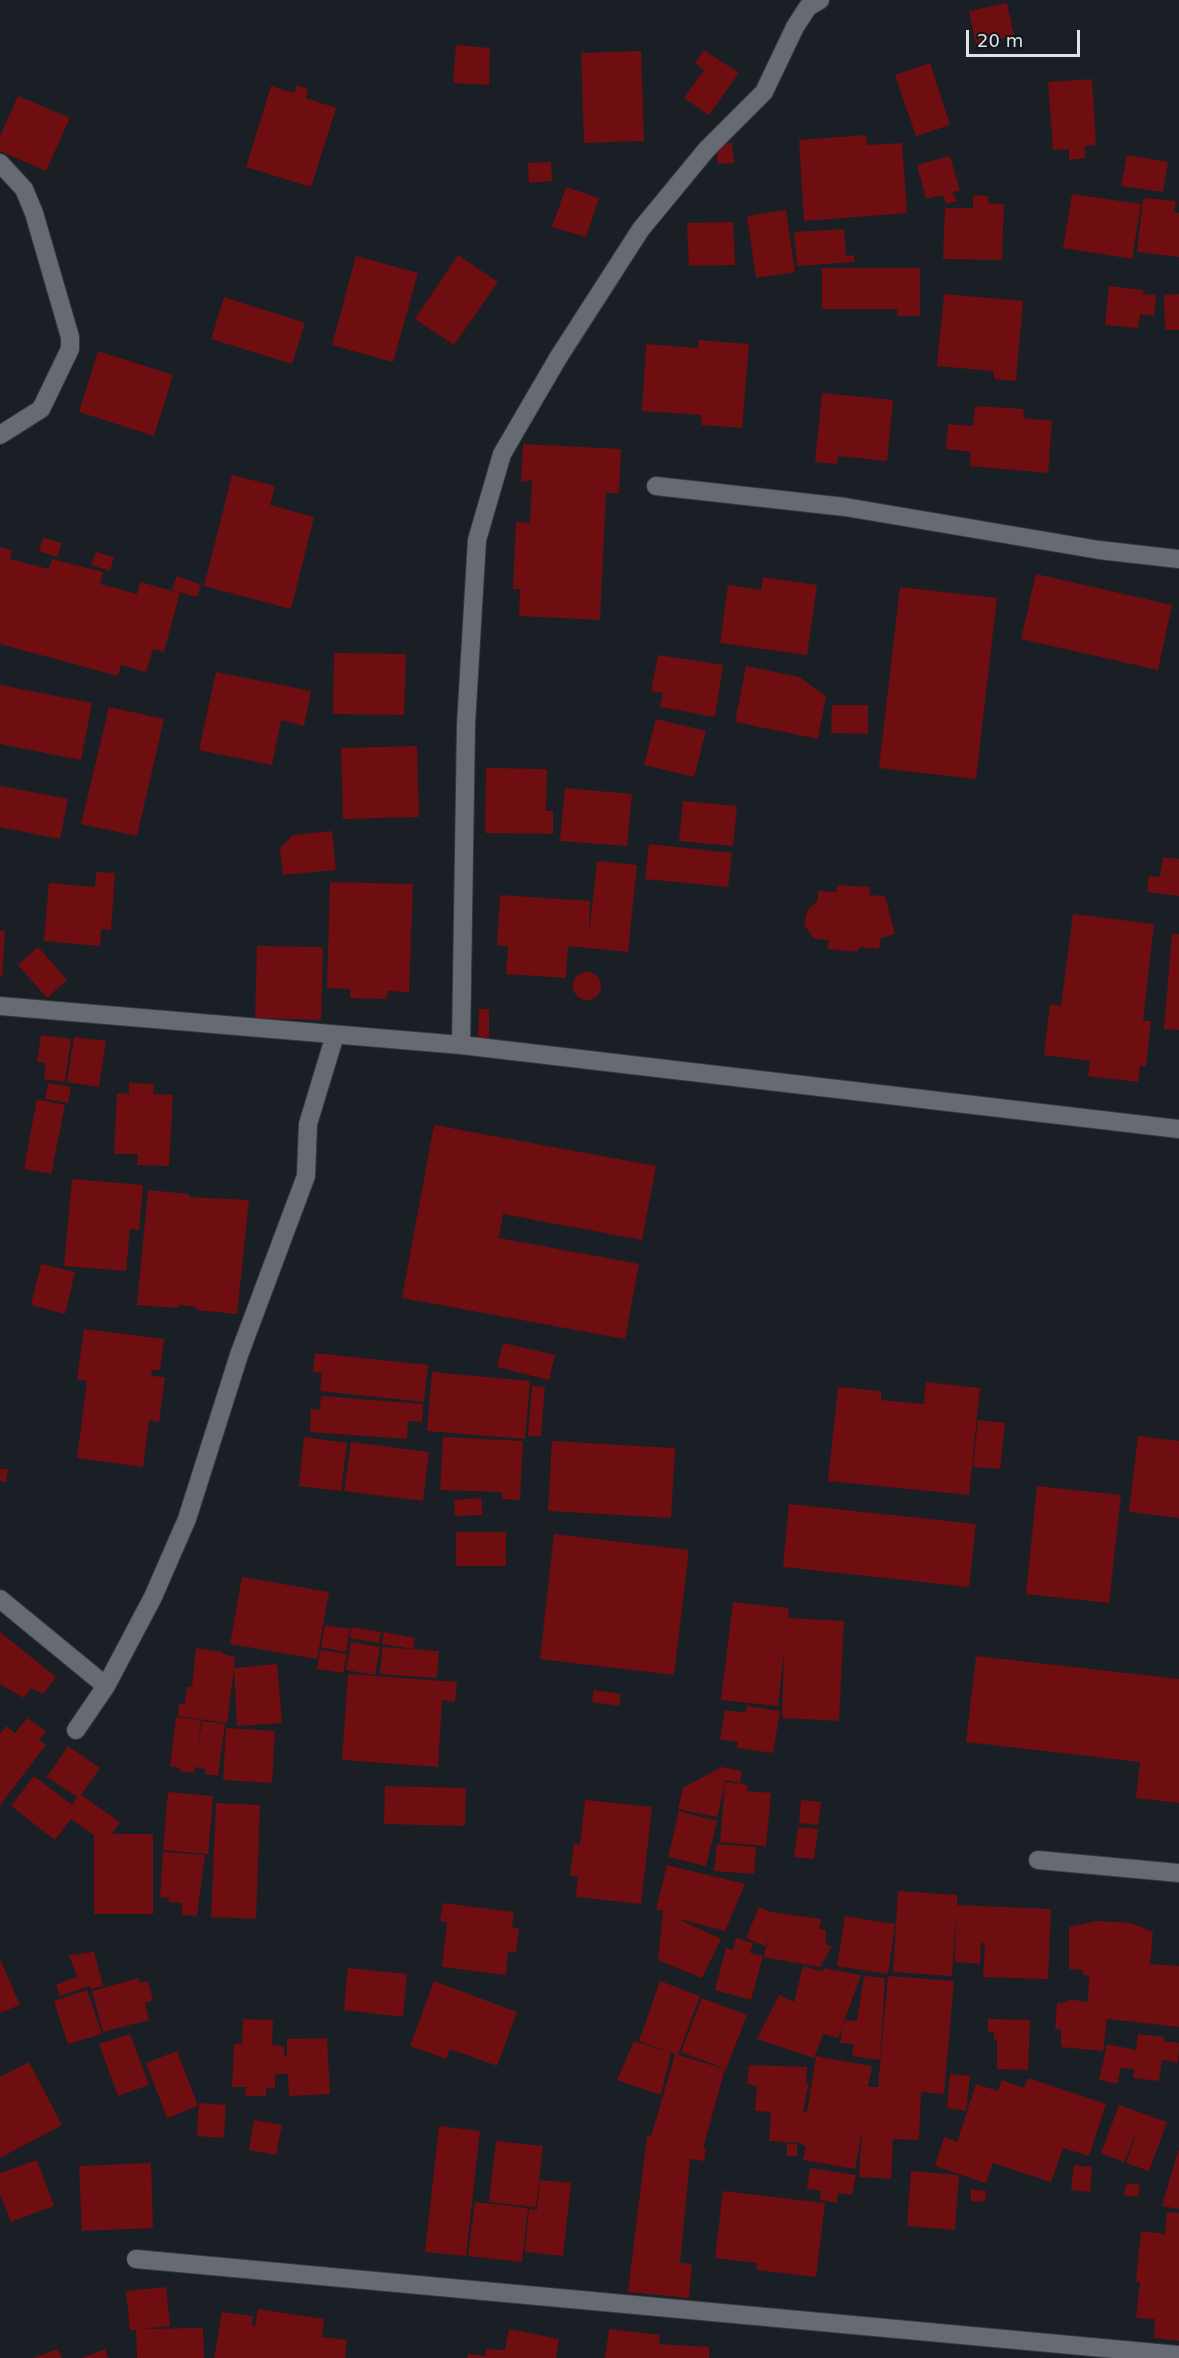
<!DOCTYPE html>
<html>
<head>
<meta charset="utf-8">
<style>
  body { margin:0 }
  #map { position:relative; width:1179px; height:2358px; overflow:hidden; background:#1a1e25; font-family:"DejaVu Sans",sans-serif }
  canvas { display:block }
  .scale { position:absolute; left:966px; top:30px; width:114px; height:27px; box-sizing:border-box; border:3px solid #dfe2e7; border-top:0; padding-left:8px; font-size:18px; line-height:21px; white-space:nowrap; color:#dfe2e7; -webkit-text-stroke:4px #11151c; paint-order:stroke }
</style>
</head>
<body>
<div id="map">
<canvas width="1179" height="2358"></canvas>
<div class="scale">20 m</div>
</div>
<script>
const g = document.querySelector('canvas').getContext('2d');
g.lineJoin = 'round';
function fill(path, color) {
  g.fillStyle = color;
  g.fill(path, 'evenodd');
}
function toPath(rows) {
  const path = new Path2D();
  for (const r of rows) {
    if (r.length === 3) {
      path.moveTo(r[0] + r[2], r[1]);
      path.arc(r[0], r[1], r[2], 0, 2 * Math.PI);
      continue;
    }
    path.moveTo(r[0], r[1]);
    for (let i = 2; i < r.length; i += 2) path.lineTo(r[i], r[i + 1]);
  }
  return path;
}
function strokePath(path, color, width, dash) {
  g.strokeStyle = color;
  g.lineWidth = width;
  g.lineCap = dash ? 'butt' : 'round';
  g.setLineDash(dash || []);
  g.stroke(path);
}
const building = toPath([
  [1007,3,1014,36,976,44,969,11],
  [456,45,490,48,489,85,453,83],
  [704,50,739,73,709,115,684,98,704,70,695,63],
  [641,51,644,141,584,143,581,53],
  [930,63,950,125,916,136,895,75],
  [1092,79,1096,145,1085,146,1085,158,1069,160,1069,149,1053,150,1048,82],
  [297,85,308,89,306,98,336,108,311,187,246,167,271,86,294,93],
  [18,96,70,118,46,171,0,151,0,136],
  [866,135,867,145,902,143,907,213,804,221,799,140],
  [732,143,734,163,718,164,716,144],
  [1127,155,1168,162,1163,192,1121,186],
  [950,156,960,191,952,192,957,201,946,204,943,195,926,199,917,165],
  [551,162,552,181,529,183,528,163],
  [566,187,599,198,586,237,552,227],
  [1072,194,1141,204,1132,259,1063,248],
  [973,195,988,196,988,203,1004,204,1002,260,943,259,945,208,973,208],
  [1143,198,1176,201,1174,212,1179,213,1179,257,1137,252],
  [786,210,795,272,756,278,747,216],
  [733,222,735,265,689,266,687,223],
  [844,229,846,256,854,255,854,262,797,266,794,232],
  [458,255,498,282,454,345,415,319],
  [356,256,418,273,393,362,332,345],
  [822,268,920,268,920,316,897,316,897,309,822,309],
  [1109,286,1143,290,1143,294,1156,295,1154,316,1140,314,1138,328,1105,325],
  [944,294,1023,301,1016,381,995,379,993,371,937,366],
  [1179,294,1179,330,1165,330,1164,295],
  [224,297,305,323,292,364,211,339],
  [699,340,749,344,742,428,701,425,702,415,642,411,646,344,698,348],
  [98,351,173,375,154,436,79,412],
  [822,393,893,400,887,461,838,456,837,464,815,462],
  [975,406,1024,409,1023,418,1052,421,1048,473,970,466,971,452,946,449,948,424,973,426],
  [523,444,621,449,619,493,606,493,600,620,519,616,520,589,513,589,516,522,530,523,532,480,521,482],
  [232,475,275,486,270,505,314,517,291,609,204,586],
  [43,538,62,543,57,557,39,551],
  [0,547,12,550,10,559,49,569,52,559,103,572,100,584,137,594,140,582,180,593,164,652,153,649,146,672,121,665,118,676,0,644],
  [96,552,114,557,110,571,91,565],
  [1036,574,1172,605,1158,670,1021,639],
  [177,576,201,585,197,597,172,590],
  [763,577,817,585,807,655,720,643,728,585,761,590],
  [900,587,997,598,976,779,879,768],
  [334,653,406,654,404,715,333,714],
  [658,655,723,665,715,717,660,707,663,693,651,691],
  [746,666,799,677,826,696,818,739,735,722],
  [216,672,311,691,304,726,281,720,272,765,199,750],
  [0,685,92,703,81,760,0,744],
  [832,705,868,705,868,734,831,733],
  [109,707,164,719,137,836,81,824],
  [656,719,706,731,694,777,644,765],
  [417,746,419,817,343,819,341,748],
  [486,768,547,769,546,811,553,811,553,834,485,833],
  [0,786,68,799,60,839,0,827],
  [565,788,632,794,627,846,560,841],
  [683,801,737,806,733,846,679,841],
  [332,831,336,870,283,875,280,848,293,835],
  [649,844,732,853,728,887,645,879],
  [1163,857,1179,859,1179,896,1147,892,1149,876,1160,877],
  [597,861,637,865,628,952,568,946,566,978,506,974,508,946,497,945,500,895,590,901,589,936],
  [96,872,115,873,111,930,101,929,100,946,44,941,49,883,95,887],
  [330,882,413,884,409,992,387,991,387,999,350,998,350,989,327,988],
  [837,885,870,887,869,895,885,896,895,934,881,938,879,949,859,947,858,952,828,949,829,940,814,939,804,925,807,911,818,900,818,891,837,892],
  [1073,914,1154,924,1143,1021,1151,1021,1146,1066,1140,1066,1138,1082,1088,1076,1090,1061,1044,1055,1050,1004,1061,1006],
  [0,931,5,931,2,976,0,976],
  [1172,934,1179,934,1179,1030,1164,1029],
  [257,946,323,947,321,1020,255,1018],
  [38,947,67,980,47,998,18,965],
  [587,986,14],
  [479,1009,489,1009,489,1040,478,1039],
  [41,1035,71,1039,65,1082,44,1079,46,1063,37,1062],
  [74,1037,106,1041,99,1087,67,1082],
  [48,1083,71,1087,68,1103,45,1099],
  [129,1083,154,1084,153,1094,173,1095,169,1166,137,1165,138,1154,114,1154,117,1093,129,1094],
  [37,1099,65,1105,51,1174,24,1169],
  [434,1125,656,1166,642,1240,503,1214,499,1238,639,1264,625,1339,402,1298],
  [72,1179,143,1185,139,1230,130,1229,126,1271,64,1266],
  [148,1190,189,1194,189,1197,249,1200,237,1314,196,1310,197,1307,179,1305,178,1308,137,1305],
  [41,1264,75,1272,65,1314,31,1305],
  [84,1329,164,1339,160,1370,152,1370,151,1376,165,1377,159,1422,149,1420,143,1467,77,1458,87,1381,77,1379],
  [503,1343,555,1355,549,1380,497,1367],
  [315,1353,428,1365,424,1402,320,1391,322,1373,313,1372],
  [432,1372,530,1381,525,1439,427,1431],
  [926,1382,980,1388,969,1495,828,1481,838,1387,881,1391,881,1400,924,1404],
  [532,1386,545,1387,541,1436,528,1436],
  [321,1396,423,1404,422,1422,408,1421,407,1439,310,1432,311,1409,320,1410],
  [978,1420,1005,1423,1000,1469,973,1467],
  [1138,1436,1179,1441,1179,1518,1129,1512],
  [304,1437,347,1443,341,1491,299,1486],
  [443,1437,523,1441,520,1500,502,1499,502,1492,440,1490],
  [552,1441,675,1448,671,1518,548,1511],
  [351,1442,429,1452,423,1501,344,1491],
  [0,1469,8,1469,6,1482,0,1481],
  [1037,1486,1121,1495,1109,1603,1026,1594],
  [481,1498,483,1515,455,1516,454,1500],
  [789,1504,976,1524,969,1587,783,1567],
  [456,1532,506,1532,506,1566,456,1566],
  [554,1534,689,1550,674,1675,540,1659],
  [242,1577,329,1592,317,1659,230,1644],
  [733,1602,789,1608,788,1618,844,1621,839,1721,782,1718,784,1652,778,1706,721,1700],
  [325,1625,350,1629,346,1652,321,1647],
  [351,1627,381,1632,379,1643,350,1638],
  [0,1632,56,1677,43,1694,31,1688,24,1698,0,1684],
  [384,1632,415,1638,413,1649,382,1644],
  [351,1642,380,1647,375,1675,346,1670],
  [382,1647,439,1651,437,1678,380,1674],
  [196,1648,222,1652,222,1654,235,1657,234,1668,277,1664,282,1723,237,1726,234,1668,227,1723,178,1716,179,1704,185,1704,187,1687,192,1687],
  [320,1650,347,1654,343,1673,317,1669],
  [976,1656,1179,1679,1179,1803,1136,1798,1140,1762,966,1742],
  [348,1674,457,1682,455,1702,442,1700,438,1767,342,1760],
  [594,1690,621,1694,619,1706,592,1702],
  [747,1706,780,1711,773,1753,737,1748,738,1742,720,1739,725,1710,746,1713],
  [176,1717,201,1720,197,1754,202,1721,225,1724,218,1776,205,1774,206,1769,195,1767,194,1773,179,1771,180,1768,170,1766],
  [27,1718,46,1731,39,1740,46,1745,0,1805,0,1734,6,1726,15,1733],
  [226,1728,275,1731,272,1783,223,1780],
  [68,1746,100,1768,81,1795,120,1822,112,1834,153,1834,153,1914,94,1914,94,1835,71,1819,55,1840,11,1806,34,1776,72,1805,77,1797,47,1777],
  [721,1767,742,1771,740,1783,725,1780,725,1782,748,1785,747,1791,771,1793,766,1846,720,1842,725,1783,717,1817,678,1809,683,1788],
  [385,1786,466,1788,465,1826,384,1824],
  [168,1792,213,1796,208,1854,163,1850],
  [585,1800,652,1807,641,1904,576,1897,578,1876,570,1876,574,1843,580,1844],
  [801,1800,821,1802,818,1825,799,1823],
  [216,1803,260,1805,256,1919,211,1917],
  [679,1811,717,1821,706,1866,668,1857],
  [798,1827,818,1829,814,1859,794,1857],
  [717,1844,756,1847,754,1874,714,1871],
  [163,1852,205,1855,197,1916,182,1915,182,1903,168,1902,169,1898,160,1897],
  [667,1865,745,1884,725,1931,676,1918,721,1939,702,1978,658,1960,663,1910,656,1910],
  [898,1891,957,1895,957,1905,1051,1909,1048,1979,983,1977,985,1943,981,1943,980,1964,955,1962,956,1913,952,1976,893,1972],
  [443,1903,514,1912,512,1927,519,1928,516,1952,508,1952,506,1975,442,1967,447,1922,440,1921],
  [759,1907,771,1912,821,1919,819,1929,826,1930,826,1945,832,1946,820,1967,764,1957,768,1936,765,1946,746,1938],
  [845,1916,895,1924,888,1974,837,1966],
  [1096,1921,1131,1923,1153,1932,1150,1964,1179,1966,1179,2027,1107,2019,1103,2051,1061,2047,1061,2029,1055,2029,1057,2003,1068,2002,1068,1999,1088,2002,1089,1976,1083,1975,1083,1970,1069,1969,1069,1927],
  [736,1938,753,1943,750,1953,763,1956,751,2000,715,1990,726,1948,733,1950],
  [94,1952,103,1986,91,1989,90,1986,60,1996,56,1985,77,1977,69,1955],
  [0,1959,20,2005,0,2013],
  [803,1966,823,1972,824,1968,861,1975,838,2038,823,2034,814,2058,757,2039,779,1995,794,2002],
  [348,1968,407,1974,403,2017,344,2010],
  [864,1976,885,1978,880,2060,852,2056,854,2044,840,2043,842,2027,846,2020,857,2021],
  [888,1976,954,1981,944,2094,921,2092,919,2140,893,2139,891,2179,859,2177,862,2129,855,2169,803,2160,806,2146,798,2143,800,2135,797,2143,769,2141,771,2112,755,2111,757,2086,747,2084,749,2065,807,2067,806,2083,809,2083,803,2111,807,2112,816,2056,872,2066,868,2087,878,2087],
  [139,1978,140,1983,148,1981,153,2000,145,2003,149,2020,103,2032,92,1991],
  [434,1981,517,2012,497,2066,450,2049,446,2059,410,2046],
  [660,1981,700,1996,678,2055,725,2069,703,2148,706,2148,704,2161,690,2159,680,2263,692,2264,689,2298,628,2292,647,2136,651,2137,675,2054,639,2041],
  [87,1990,102,2034,68,2044,54,2001],
  [702,1998,747,2015,726,2069,681,2052],
  [243,2019,273,2020,272,2045,284,2046,284,2056,287,2056,287,2039,327,2038,330,2094,289,2096,288,2074,275,2074,275,2089,266,2088,266,2096,245,2096,246,2087,232,2087,234,2044,242,2044],
  [988,2019,1030,2020,1028,2070,997,2069,997,2040,994,2040,994,2032,988,2032],
  [130,2034,149,2085,118,2096,99,2044],
  [1138,2034,1164,2037,1164,2041,1179,2043,1178,2063,1162,2060,1159,2081,1133,2078,1134,2069,1121,2068,1117,2084,1099,2080,1107,2044,1136,2050],
  [634,2041,671,2053,661,2095,617,2080],
  [177,2051,198,2106,167,2118,146,2063],
  [29,2062,62,2125,0,2158,0,2077],
  [950,2074,970,2076,966,2111,947,2108],
  [1028,2078,1106,2104,1089,2156,1063,2148,1051,2182,993,2163,986,2183,935,2166,944,2137,957,2142,976,2084,998,2091,1002,2080,1024,2088],
  [199,2103,226,2105,224,2138,197,2136],
  [1119,2105,1167,2122,1149,2171,1126,2163,1139,2126,1124,2162,1101,2153],
  [254,2120,282,2125,276,2155,249,2150],
  [439,2126,480,2131,466,2256,425,2252],
  [496,2141,543,2146,536,2207,489,2202],
  [787,2144,797,2144,797,2156,787,2156],
  [1178,2151,1179,2151,1179,2209,1162,2206],
  [37,2160,54,2206,11,2222,0,2194,0,2173],
  [151,2163,153,2228,82,2231,79,2166],
  [1074,2165,1092,2167,1090,2192,1071,2190],
  [810,2168,856,2175,852,2195,838,2193,837,2203,820,2200,821,2191,807,2189],
  [911,2171,959,2175,955,2230,907,2226],
  [540,2180,571,2183,563,2256,525,2252,529,2209,537,2210],
  [1127,2183,1140,2185,1138,2197,1124,2195],
  [971,2189,986,2191,985,2202,971,2201],
  [723,2191,825,2203,816,2277,757,2270,757,2263,715,2258],
  [475,2202,528,2208,522,2262,468,2256],
  [1167,2212,1179,2213,1179,2341,1154,2338,1155,2319,1136,2318,1140,2282,1136,2281,1141,2231,1165,2234],
  [166,2287,170,2326,142,2329,203,2328,204,2358,137,2358,136,2330,130,2330,126,2291],
  [258,2309,324,2319,322,2337,347,2340,345,2358,214,2358,222,2312,253,2316,252,2325,255,2326],
  [509,2329,559,2339,556,2358,467,2358,468,2354,485,2356,486,2349,505,2350],
  [609,2329,660,2335,659,2344,709,2347,709,2358,605,2358],
  [58,2349,62,2358,33,2358],
  [105,2349,108,2358,82,2358]
]);
const street = toPath([
  [0,163,24,189,34,213,70,337,70,349,41,409,0,435],
  [656,486,845,507,1099,550,1179,559],
  [0,1006,461,1045,1179,1129],
  [461,1045,466,724,477,540,502,454,558,358,641,229,707,149,764,92,795,27,808,7,820,0],
  [0,1599,106,1686],
  [76,1730,106,1686,153,1597,187,1519,239,1355,306,1176,308,1124,335,1035],
  [1038,1860,1179,1873],
  [136,2259,1179,2355]
]);
fill(building, '#6f0e10');
strokePath(street, '#35383e', 20);
strokePath(street, '#666b73', 18);
</script>
</body>
</html>
